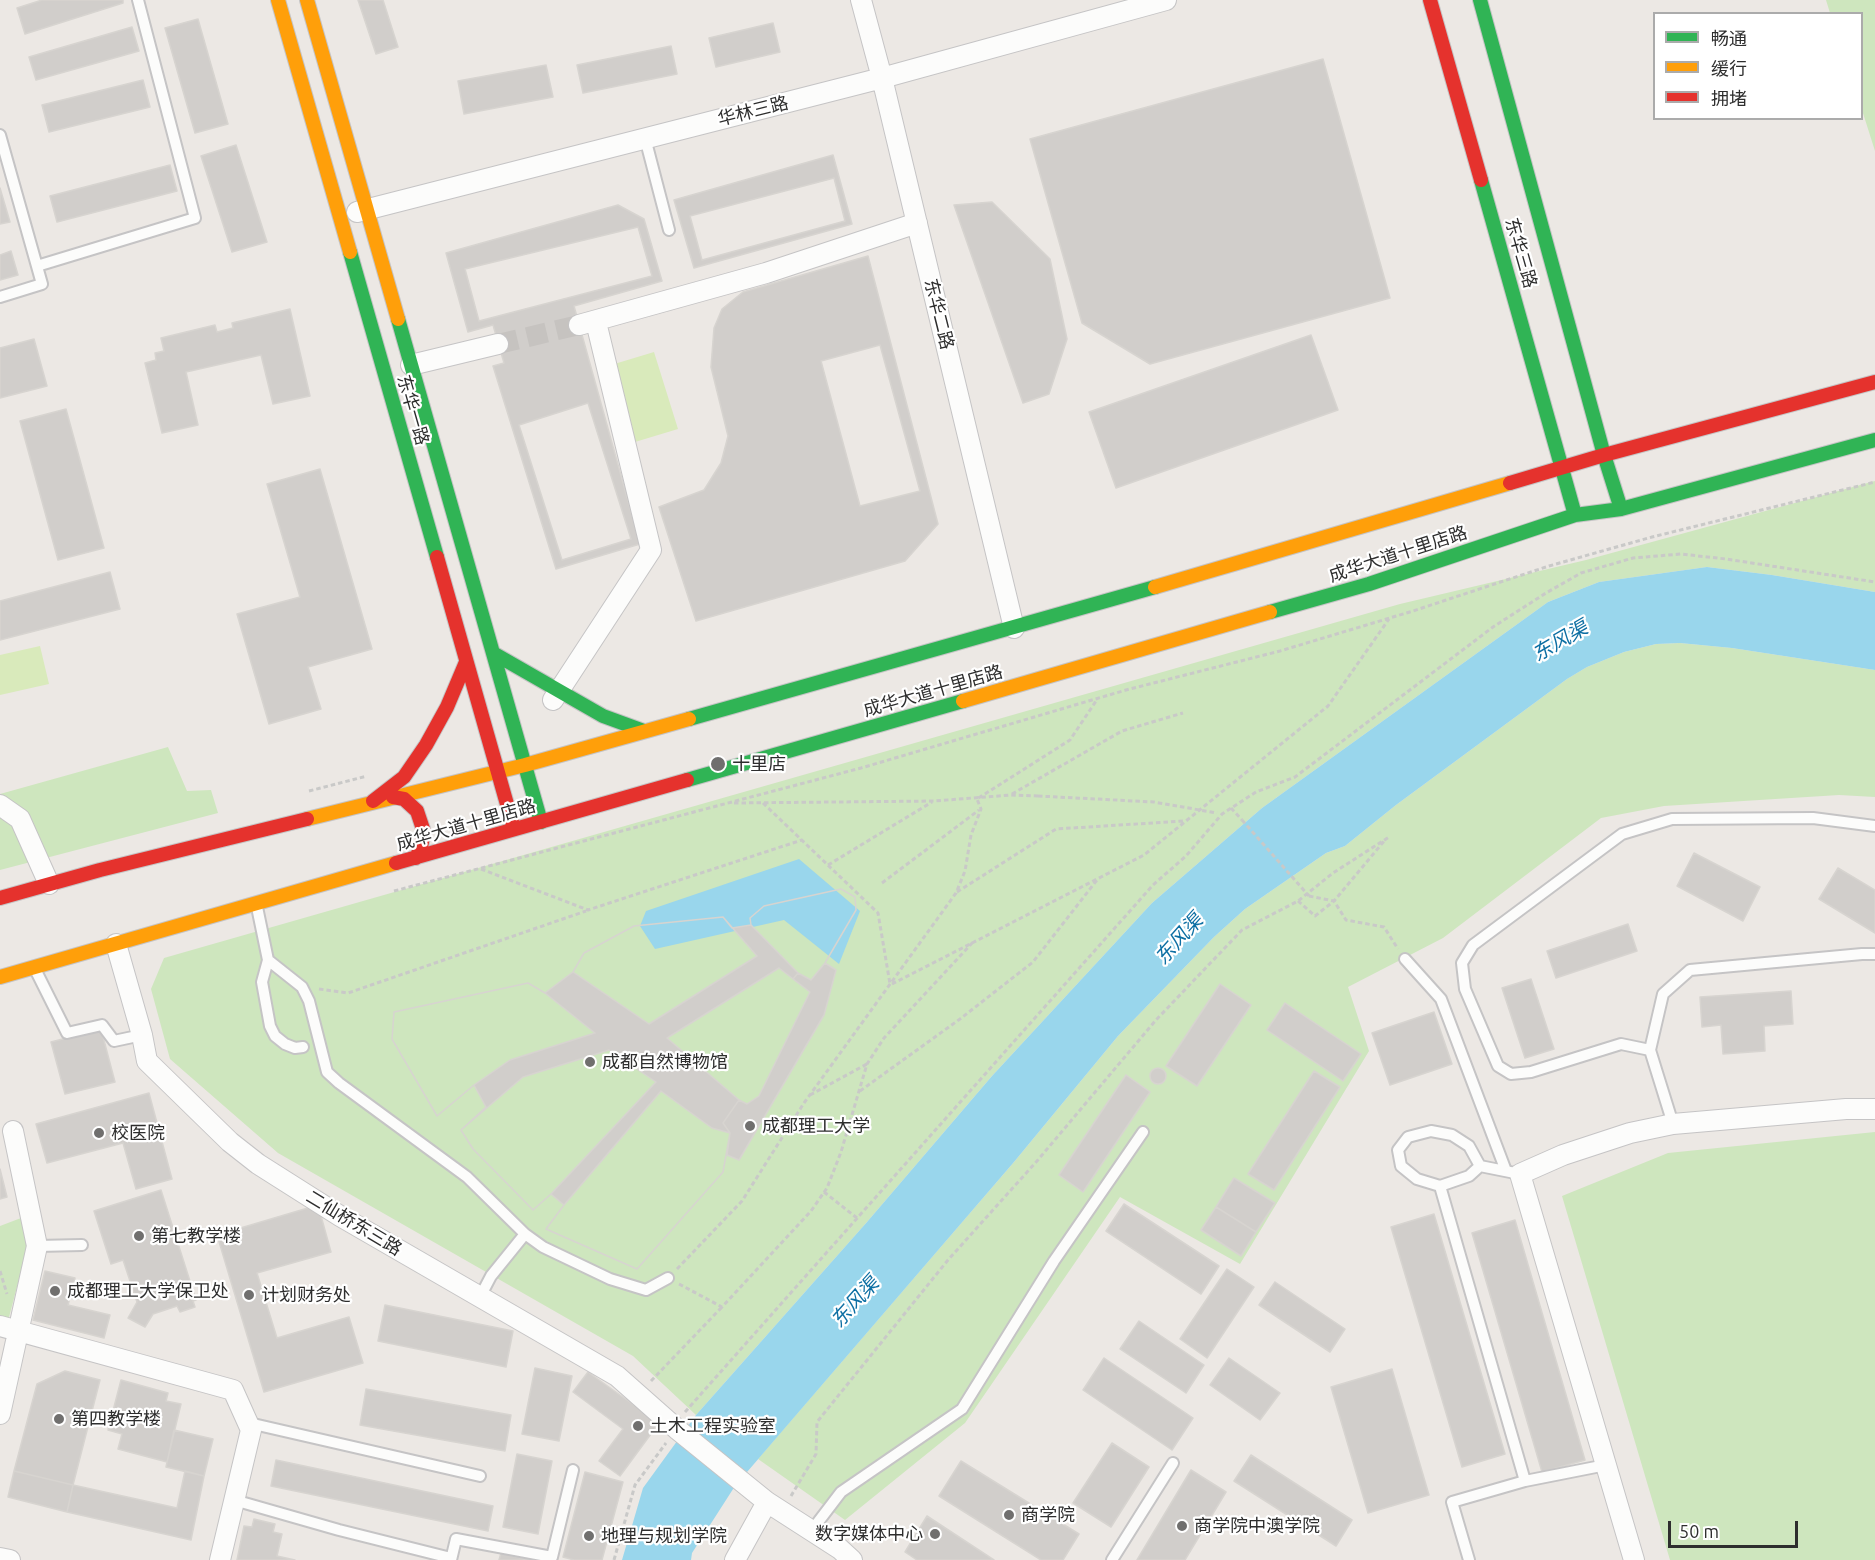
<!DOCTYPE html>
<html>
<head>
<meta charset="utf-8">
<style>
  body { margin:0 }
  #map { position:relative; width:1875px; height:1560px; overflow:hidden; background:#ece8e4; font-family:Ubuntu,"Noto Sans SC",sans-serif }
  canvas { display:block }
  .legend { position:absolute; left:1653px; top:12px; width:210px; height:108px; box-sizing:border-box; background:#fff; border:2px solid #ababab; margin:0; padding:8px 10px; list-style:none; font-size:18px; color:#2e2e2e }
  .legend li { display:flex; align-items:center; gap:12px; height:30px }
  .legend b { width:30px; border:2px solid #ababab }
  .scale { position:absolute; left:1668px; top:1521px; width:130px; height:27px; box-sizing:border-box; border:3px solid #2e2e2e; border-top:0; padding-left:8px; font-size:18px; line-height:21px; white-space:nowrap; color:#2e2e2e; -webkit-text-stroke:4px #fff; paint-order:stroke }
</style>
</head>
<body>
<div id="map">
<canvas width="1875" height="1560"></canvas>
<ul class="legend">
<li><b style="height:8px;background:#30b455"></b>畅通</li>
<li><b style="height:8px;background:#ff9f0a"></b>缓行</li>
<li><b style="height:8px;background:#e5322d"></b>拥堵</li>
</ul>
<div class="scale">50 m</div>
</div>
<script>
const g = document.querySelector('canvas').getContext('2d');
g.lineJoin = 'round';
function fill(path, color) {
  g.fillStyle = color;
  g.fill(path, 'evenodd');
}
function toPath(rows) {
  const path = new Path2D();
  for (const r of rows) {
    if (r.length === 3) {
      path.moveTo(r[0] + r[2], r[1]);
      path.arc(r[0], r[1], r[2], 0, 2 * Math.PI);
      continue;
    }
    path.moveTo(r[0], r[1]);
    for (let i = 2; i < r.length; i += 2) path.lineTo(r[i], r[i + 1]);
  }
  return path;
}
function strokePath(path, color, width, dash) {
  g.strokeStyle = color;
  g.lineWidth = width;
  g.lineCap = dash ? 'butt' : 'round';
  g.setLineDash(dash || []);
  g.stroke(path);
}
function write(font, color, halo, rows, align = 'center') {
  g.font = font + ' Ubuntu,"Noto Sans SC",sans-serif';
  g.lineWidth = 4.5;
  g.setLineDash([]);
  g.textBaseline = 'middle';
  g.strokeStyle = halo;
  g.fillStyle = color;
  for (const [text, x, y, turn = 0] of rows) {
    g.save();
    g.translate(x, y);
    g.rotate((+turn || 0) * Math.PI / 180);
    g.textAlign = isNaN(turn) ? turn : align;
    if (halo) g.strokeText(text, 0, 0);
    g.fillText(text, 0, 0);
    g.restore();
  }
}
const green = toPath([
  [1826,0,1875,0,1875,151,1862,110,1862,14,1830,13],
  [1875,481,1875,592,1772,575,1707,567,1599,582,1548,602,1262,808,1152,903,992,1076,867,1222,696,1415,633,1356,278,1153,170,1059,151,989,164,958,1400,604,1586,560],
  [1680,643,1732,648,1875,670,1875,797,1839,795,1664,806,1601,818,1443,938,1348,987,1369,1051,1240,1264,1120,1197,965,1423,845,1520,758,1459,1014,1162,1118,1036,1214,937,1245,909,1326,853,1345,846,1396,805,1567,679,1587,667,1624,652,1656,644],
  [168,747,187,791,211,790,218,813,0,870,0,794],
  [1875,1132,1875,1560,1670,1560,1562,1196,1668,1153],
  [21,1218,28,1245,8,1321,0,1319,0,1226]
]);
const pitch = toPath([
  [654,352,678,429,635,442,611,365],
  [40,646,49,684,0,695,0,655]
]);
const water = toPath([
  [1707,567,1772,575,1875,592,1875,670,1732,648,1680,643,1656,644,1624,652,1587,667,1567,679,1396,805,1345,846,1326,853,1245,909,1214,937,1118,1036,1014,1162,735,1486,692,1553,691,1560,622,1560,643,1488,696,1415,867,1222,992,1076,1152,903,1262,808,1548,602,1599,582],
  [799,859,860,911,839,964,784,920,655,949,640,926,646,911]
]);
const building = toPath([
  [42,0,123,0,123,3,25,34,17,8,42,0],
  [358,0,383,0,398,47,376,54,358,0],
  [198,19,228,124,195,133,165,28,198,19],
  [773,23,780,52,716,67,709,38,773,23],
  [132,27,139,51,36,80,29,57,132,27],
  [671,46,677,74,583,93,577,65,671,46],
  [1323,59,1390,298,1150,364,1082,323,1030,139,1323,59],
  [546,65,553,97,464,114,458,81,546,65],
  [143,80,150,107,49,132,42,105,143,80],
  [236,145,267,242,232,252,201,156,236,145],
  [833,155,852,224,694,268,674,200,833,155],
  [170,165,177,191,57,222,50,196,170,165],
  [834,178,845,221,702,260,690,216,834,178],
  [0,188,10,222,0,224,0,188],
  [992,202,1050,259,1067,339,1049,394,1023,403,954,205,992,202],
  [618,205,644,219,662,281,574,306,640,544,556,569,493,366,504,363,493,325,468,332,446,253,618,205],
  [638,227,652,276,479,321,465,269,638,227],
  [11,251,18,275,0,280,0,255,11,251],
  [868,256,938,524,905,561,696,621,659,507,704,490,721,463,728,436,711,367,714,328,722,309,743,292,868,256],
  [290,309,310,396,273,404,261,355,186,372,198,425,162,433,145,363,156,360,155,353,164,351,161,338,215,325,217,332,233,328,232,323,290,309],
  [1311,335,1338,410,1116,488,1089,412,1311,335],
  [34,339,47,386,0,398,0,348,34,339],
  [880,345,920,491,860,506,821,361,880,345],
  [588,403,631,539,562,560,519,425,588,403],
  [66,409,104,548,58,560,20,421,66,409],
  [320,469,372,649,308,667,321,709,269,724,237,614,300,597,267,484,320,469],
  [110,572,120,609,0,640,0,601,110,572],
  [1694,853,1760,887,1743,921,1677,886,1694,853],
  [1838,868,1875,890,1875,933,1819,899,1838,868],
  [841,889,855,897,856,910,825,963,811,980,798,973,751,925,750,918,764,906,841,889],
  [841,889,855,897,856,910,825,963,811,980,798,973,793,979,810,992,759,1096,747,1104,739,1100,723,1123,730,1133,723,1172,637,1269,546,1229,564,1205,551,1194,533,1210,473,1149,461,1130,486,1107,474,1085,437,1116,392,1039,394,1012,528,983,545,993,573,972,584,953,634,926,723,917,732,928,751,925,750,918,764,906,841,889],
  [723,917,757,956,649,1024,573,972,584,953,634,926,723,917],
  [1628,924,1637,951,1556,978,1547,951,1628,924],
  [825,963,836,970,824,1015,739,1160,727,1155,730,1133,723,1123,739,1100,747,1104,759,1096,810,992,793,979,798,973,811,980,825,963],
  [779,968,810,992,759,1096,747,1104,739,1100,667,1038,779,968],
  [1531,979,1554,1049,1525,1058,1502,988,1531,979],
  [528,983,545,993,595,1033,510,1060,474,1085,437,1116,392,1039,394,1012,528,983],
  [1220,984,1251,1005,1197,1086,1166,1066,1220,984],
  [1791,991,1793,1024,1764,1026,1765,1051,1723,1054,1721,1025,1702,1027,1700,997,1791,991],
  [1285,1003,1361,1054,1343,1081,1267,1030,1285,1003],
  [1434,1012,1452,1064,1390,1085,1372,1033,1434,1012],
  [101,1029,115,1082,65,1094,51,1042,101,1029],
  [609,1050,656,1082,551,1194,533,1210,473,1149,461,1130,523,1077,609,1050],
  [1158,1076,8],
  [1314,1071,1340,1087,1274,1190,1248,1174,1314,1071],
  [1126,1075,1150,1092,1083,1192,1059,1175,1126,1075],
  [661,1091,712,1128,730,1133,723,1172,637,1269,546,1229,564,1205,661,1091],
  [149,1093,172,1179,136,1189,123,1143,47,1163,36,1124,149,1093],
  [0,1169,7,1197,0,1199,0,1169],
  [1234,1178,1275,1203,1256,1232,1216,1207,1234,1178],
  [161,1190,196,1300,193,1301,195,1307,180,1312,177,1306,153,1314,145,1327,128,1318,137,1302,123,1260,111,1264,94,1211,161,1190],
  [1124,1204,1219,1266,1201,1294,1106,1231,1124,1204],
  [318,1205,331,1252,257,1273,277,1338,349,1317,363,1363,264,1392,217,1235,318,1205],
  [1216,1207,1256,1232,1241,1256,1201,1230,1216,1207],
  [1434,1214,1505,1454,1462,1467,1391,1227,1434,1214],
  [1515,1220,1585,1460,1542,1472,1472,1233,1515,1220],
  [1227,1269,1254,1287,1207,1358,1180,1339,1227,1269],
  [45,1271,75,1278,68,1305,110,1315,104,1338,33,1320,45,1271],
  [1275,1282,1345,1329,1330,1352,1259,1305,1275,1282],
  [385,1305,513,1331,506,1367,378,1341,385,1305],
  [1139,1321,1204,1365,1186,1393,1120,1349,1139,1321],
  [1104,1358,1193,1418,1172,1450,1083,1390,1104,1358],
  [1229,1358,1280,1393,1260,1420,1210,1385,1229,1358],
  [535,1368,572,1376,559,1441,522,1434,535,1368],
  [1392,1369,1429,1495,1368,1513,1331,1387,1392,1369],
  [65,1371,100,1380,73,1485,14,1471,37,1384,65,1371],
  [588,1372,659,1423,620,1476,599,1461,623,1429,573,1392,588,1372],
  [121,1380,168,1393,166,1401,181,1404,167,1462,118,1449,122,1434,108,1430,121,1380],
  [366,1389,511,1415,505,1451,360,1425,366,1389],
  [174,1430,213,1439,204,1476,166,1467,174,1430],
  [1112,1443,1149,1467,1111,1527,1073,1503,1112,1443],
  [517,1454,552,1461,538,1534,503,1527,517,1454],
  [1251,1455,1352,1520,1336,1546,1234,1481,1251,1455],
  [276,1460,493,1506,488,1531,271,1486,276,1460],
  [961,1461,1079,1534,1063,1560,1041,1560,939,1496,961,1461],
  [1191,1470,1226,1492,1185,1560,1137,1560,1191,1470],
  [14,1471,73,1485,67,1512,8,1497,14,1471],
  [185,1471,204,1476,191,1540,67,1512,73,1485,177,1508,185,1471],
  [585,1472,623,1482,602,1560,574,1560,563,1557,585,1472],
  [927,1516,994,1560,917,1560,905,1552,927,1516],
  [254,1519,275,1524,273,1532,282,1534,277,1556,295,1560,237,1560,244,1526,252,1527,254,1519],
  [501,1553,529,1560,499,1560,501,1553]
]);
const streetTunnel = toPath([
  [498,344,579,325]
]);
const path = toPath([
  [309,791,367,776],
  [1012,794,1122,731,1183,713],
  [734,803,934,801,1011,795,1038,796],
  [763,803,878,913,890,984],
  [1231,808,1242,820],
  [828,865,932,802],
  [481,869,588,910,802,840],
  [882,883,979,810],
  [394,891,861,768,1126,690,1280,651,1413,611,1549,566,1652,537,1875,482],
  [957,892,1056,829,1184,821],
  [1309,896,1334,901,1346,920,1384,927,1398,949],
  [1298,901,1315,916,1334,901,1385,840],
  [892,984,1144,855,1328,706,1389,619],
  [319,989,348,993,586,911],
  [860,1091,960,1019,1033,962,1097,880],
  [810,1095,867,1064],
  [824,1192,857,1218],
  [677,1269,742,1201,804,1103,956,893,965,871,971,835,981,809,977,799,1070,740,1096,701],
  [0,1271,7,1294],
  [679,1284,722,1307,811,1211,827,1188,841,1152,867,1064,884,1038,973,942],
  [651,1381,722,1307],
  [685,1412,1153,885,1186,856,1222,814,1256,792,1295,777,1493,627,1546,593,1581,573,1633,558,1681,554,1726,559,1875,582],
  [791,1496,816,1454,817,1422,948,1260,1037,1161,1156,1020,1242,930,1298,901,1333,873,1389,837],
  [614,1560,635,1485,666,1443]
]);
const lane = toPath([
  [0,135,42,284,0,297],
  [645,138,669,230],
  [37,266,195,218,138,0],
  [1875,826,1813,818,1672,819,1622,834,1473,945,1462,963,1465,989,1498,1066,1511,1074,1531,1072,1621,1044,1650,1050,1663,994,1690,970,1862,954,1875,954],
  [257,907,268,960,262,982,270,1026,275,1036,285,1044,295,1048,303,1047],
  [1405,959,1441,999,1506,1171],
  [268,960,302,987,309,1001,327,1072,339,1083,467,1177,525,1234,543,1247,610,1279,646,1290,668,1278],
  [36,971,67,1033,102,1025,114,1041,142,1035],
  [1650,1050,1673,1124],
  [1480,1166,1469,1176,1440,1186,1417,1179,1401,1166,1398,1150,1408,1137,1431,1131,1452,1135,1469,1146,1480,1166,1520,1174],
  [1440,1186,1525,1481],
  [37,1246,82,1245],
  [480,1297,491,1276,525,1234],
  [249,1423,480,1476],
  [234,1500,339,1530,451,1558],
  [812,1530,841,1492,962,1409,1054,1261,1143,1132],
  [451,1560,456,1539,552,1557,573,1470],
  [1112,1560,1173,1463],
  [1469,1560,1452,1502,1525,1481,1606,1465]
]);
const street = toPath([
  [861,0,882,78,1014,628],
  [357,212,882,78,1166,0],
  [579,325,766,273,917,223],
  [411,365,498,344],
  [553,700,651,550,596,322],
  [0,805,20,819,49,884],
  [116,944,142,1035,147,1061,230,1142,258,1164,340,1216,617,1376,678,1430,767,1502,840,1549,852,1560],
  [0,1326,233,1390,251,1430,220,1560],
  [0,1414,37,1246,13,1131],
  [0,1558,10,1560],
  [735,1560,767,1502],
  [1634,1560,1520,1174,1563,1155,1630,1133,1673,1124,1846,1109,1875,1109]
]);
const fast = toPath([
  [1480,0,1604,455,1621,509],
  [1481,180,1575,515],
  [350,252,437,557],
  [398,319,541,822],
  [1270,612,1369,584,1575,515,1621,509,1875,440],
  [493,653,603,716,644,731],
  [689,719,1155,587],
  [687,780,963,701]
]);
const slow = toPath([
  [278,0,350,252],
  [307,0,398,319],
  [1155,587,1510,483],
  [963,701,1270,612],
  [307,819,525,765,689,719],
  [0,977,396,863]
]);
const jam = toPath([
  [1430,0,1481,180],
  [1510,483,1604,455,1875,382],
  [437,557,514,829],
  [393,797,404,799,417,811,424,832,421,847,416,858],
  [373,801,404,777,426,745,447,707,466,662],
  [396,863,687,780],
  [0,898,100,870,307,819]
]);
const pathBridge = toPath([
  [1038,796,1154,802,1217,813],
  [1242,820,1309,896]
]);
const markers = [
  [718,764,8,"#706f6e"],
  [590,1062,6,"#706f6e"],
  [750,1126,6,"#706f6e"],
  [99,1133,6,"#706f6e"],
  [139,1236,6,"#706f6e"],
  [55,1291,6,"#706f6e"],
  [249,1295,6,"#706f6e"],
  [59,1419,6,"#706f6e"],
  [638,1426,6,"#706f6e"],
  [1009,1515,6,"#706f6e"],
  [1182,1526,6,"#706f6e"],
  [935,1534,6,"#706f6e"],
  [589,1536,6,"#706f6e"]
];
const streetNames = [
  ["华林三路",753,111,-14],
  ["东华三路",1521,253,74],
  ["东华二路",939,314,76],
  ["东华一路",413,410,74],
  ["成华大道十里店路",1398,554,-18],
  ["成华大道十里店路",933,691,-16],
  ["成华大道十里店路",466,825,-16],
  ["二仙桥东三路",354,1223,31]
];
const poiNames = [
  ["十里店",732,764],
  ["成都自然博物馆",602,1062],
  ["成都理工大学",762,1126],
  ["校医院",111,1133],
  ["第七教学楼",151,1236],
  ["成都理工大学保卫处",67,1291],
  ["计划财务处",261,1295],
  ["第四教学楼",71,1419],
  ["土木工程实验室",650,1426],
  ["商学院",1021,1515],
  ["商学院中澳学院",1194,1526],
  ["数字媒体中心",923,1534,"right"],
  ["地理与规划学院",601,1536]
];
const waterNames = [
  ["东风渠",1560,641,-30],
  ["东风渠",1179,939,-48],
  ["东风渠",855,1302,-48]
];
fill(green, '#cee6be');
fill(pitch, '#d9eabb');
fill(water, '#99d6ec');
fill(building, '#d1cecb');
strokePath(building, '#d7d4d0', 1.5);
strokePath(streetTunnel, '#c6c3c0', 20, [20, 10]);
strokePath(lane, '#c5c4c5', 14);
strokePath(street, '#c5c4c5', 22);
strokePath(fast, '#c5c4c5', 16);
strokePath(slow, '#c5c4c5', 16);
strokePath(jam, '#c5c4c5', 16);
strokePath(path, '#c9c9c8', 3, [4.5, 3]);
strokePath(lane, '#fcfcfb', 10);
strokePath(street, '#fcfcfb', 20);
strokePath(fast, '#30b455', 14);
strokePath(slow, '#ff9f0a', 14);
strokePath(jam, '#e5322d', 14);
strokePath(pathBridge, '#c9c9c8', 3, [4.5, 3]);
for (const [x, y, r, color] of markers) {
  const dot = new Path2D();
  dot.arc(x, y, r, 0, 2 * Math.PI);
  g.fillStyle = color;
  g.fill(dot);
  strokePath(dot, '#fff', 2);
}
write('18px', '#2e2e2e', '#fff', streetNames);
write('18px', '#2e2e2e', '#fff', poiNames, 'left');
write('italic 20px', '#0d6fa3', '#fff', waterNames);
</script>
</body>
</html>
